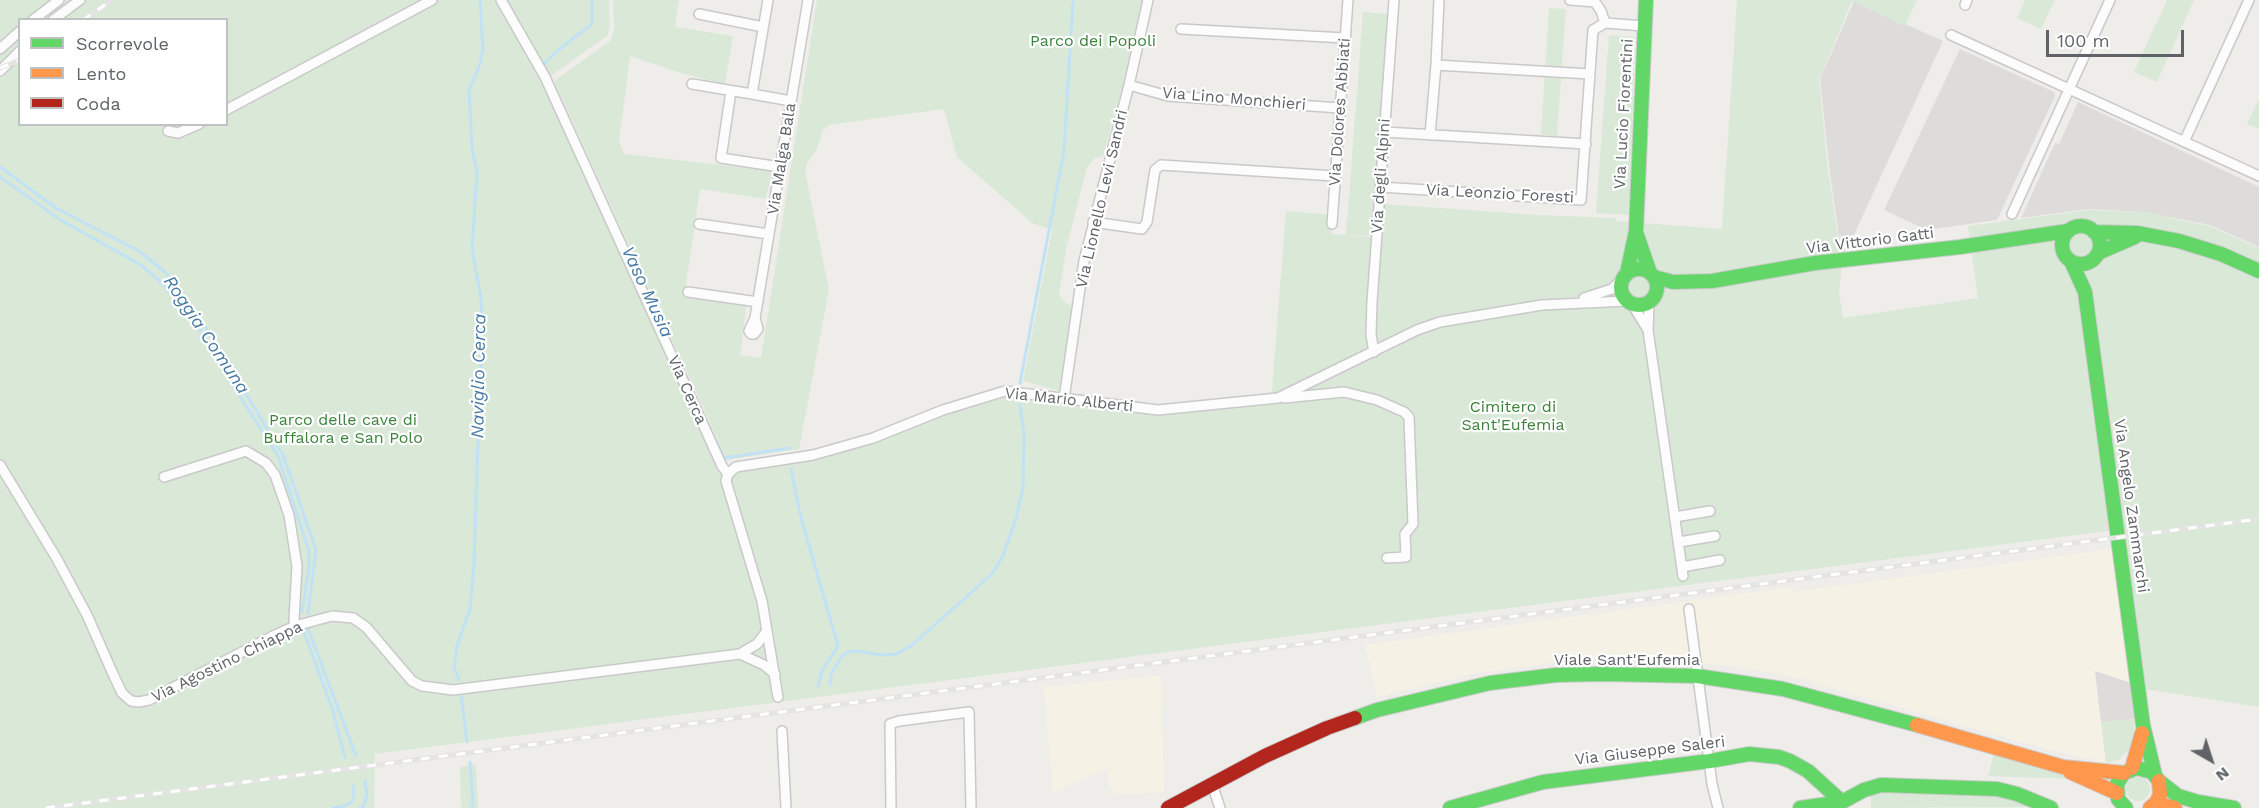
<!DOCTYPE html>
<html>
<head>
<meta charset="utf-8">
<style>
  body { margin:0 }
  #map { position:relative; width:2259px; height:808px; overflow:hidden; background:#eeedea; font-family:"Work Sans",sans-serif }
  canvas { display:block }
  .legend { position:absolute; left:18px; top:18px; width:210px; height:108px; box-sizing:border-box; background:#fff; border:2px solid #bfc1c2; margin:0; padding:8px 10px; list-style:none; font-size:18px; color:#5f6367 }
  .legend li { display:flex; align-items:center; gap:12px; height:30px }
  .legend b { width:30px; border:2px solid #bfc1c2 }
  .north { position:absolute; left:2181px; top:730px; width:60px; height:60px; -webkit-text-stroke:4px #fff; paint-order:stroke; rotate:141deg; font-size:16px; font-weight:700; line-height:24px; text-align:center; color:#5f6367 }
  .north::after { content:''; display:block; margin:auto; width:21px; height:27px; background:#5f6367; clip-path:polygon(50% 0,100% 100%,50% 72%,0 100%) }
  .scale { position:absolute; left:2046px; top:30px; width:138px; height:27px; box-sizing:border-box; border:3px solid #5f6367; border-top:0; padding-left:8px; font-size:18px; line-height:21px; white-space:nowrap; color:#5f6367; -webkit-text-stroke:4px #fff; paint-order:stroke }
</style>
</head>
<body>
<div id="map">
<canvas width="2259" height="808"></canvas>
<ul class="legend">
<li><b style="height:8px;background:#63d668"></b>Scorrevole</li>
<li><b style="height:8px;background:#ff974d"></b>Lento</li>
<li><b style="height:8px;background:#b3261e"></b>Coda</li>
</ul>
<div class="north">N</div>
<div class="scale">100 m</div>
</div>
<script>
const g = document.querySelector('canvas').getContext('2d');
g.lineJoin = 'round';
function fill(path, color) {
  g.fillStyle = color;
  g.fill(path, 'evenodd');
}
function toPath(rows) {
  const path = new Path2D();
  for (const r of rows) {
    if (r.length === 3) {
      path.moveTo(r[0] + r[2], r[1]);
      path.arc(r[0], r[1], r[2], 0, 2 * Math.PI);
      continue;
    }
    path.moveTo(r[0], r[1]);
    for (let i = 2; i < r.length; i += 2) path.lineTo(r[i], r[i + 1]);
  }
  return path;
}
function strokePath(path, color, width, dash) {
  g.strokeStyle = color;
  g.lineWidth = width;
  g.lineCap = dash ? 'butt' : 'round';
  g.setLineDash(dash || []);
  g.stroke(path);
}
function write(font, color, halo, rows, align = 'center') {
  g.font = font + ' "Work Sans",sans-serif';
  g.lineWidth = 4.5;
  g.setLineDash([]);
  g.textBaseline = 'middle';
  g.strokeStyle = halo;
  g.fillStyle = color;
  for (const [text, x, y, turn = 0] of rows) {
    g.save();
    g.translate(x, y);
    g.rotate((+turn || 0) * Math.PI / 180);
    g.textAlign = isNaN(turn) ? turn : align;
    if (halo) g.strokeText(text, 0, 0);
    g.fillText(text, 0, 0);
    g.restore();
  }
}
const commercial = toPath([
  [2113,549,2131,683,2095,671,2106,763,2024,743,1798,678,1735,666,1644,660,1575,660,1477,673,1377,697,1365,645,1793,587,1794,592],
  [1161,676,1164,792,1113,795,1106,769,1053,793,1044,687]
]);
const industrial = toPath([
  [1854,1,1943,41,1853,237,1839,236,1830,173,1820,79],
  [1960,49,2054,92,2055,96,1997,220,1927,230,1884,210],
  [2078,102,2259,187,2259,247,2210,225,2144,212,2088,209,2021,218,2055,143,2059,144],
  [2095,671,2131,683,2135,719,2101,722]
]);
const green = toPath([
  [0,0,609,0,610,25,608,35,544,81,720,471,810,457,1005,393,1026,394,1064,403,1157,414,1271,402,1286,211,1330,215,1332,234,1381,238,1383,204,1538,215,1616,218,1616,221,1722,229,1737,0,1917,0,1905,26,1852,1,1819,80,1828,171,1838,237,1850,240,1843,255,1839,292,1843,318,1978,298,1968,226,2088,210,2144,212,2209,226,2259,248,2259,707,2146,689,2123,529,375,754,374,808,0,808],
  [20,20,226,20,226,124,20,124],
  [613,0,679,0,675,27,733,36,725,84,684,74,630,56,619,142,624,154,774,171,765,199,700,189,685,291,747,301,740,355,761,358,817,0,1142,0,1123,85,1103,156,1095,158,1087,167,1067,245,1059,294,1064,302,1072,306,1060,391,1023,381,1052,230,1032,223,957,157,944,109,829,125,823,130,816,151,807,163,805,171,829,290,799,449,727,460,554,81,610,41,614,30],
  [2025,0,2055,0,2041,29,2017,18],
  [2167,0,2194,0,2157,82,2134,72],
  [1549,8,1566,9,1557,136,1541,134],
  [1363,12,1389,14,1371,236,1346,235],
  [1609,35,1635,37,1630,215,1596,213],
  [2259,99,2259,129,2247,124],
  [2135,719,2132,744,2128,750,2118,760,2106,763,2101,722],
  [1994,753,2076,779,1988,776],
  [476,764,478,808,461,808,460,767],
  [2138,789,12],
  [1883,792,1983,794,2011,798,2031,807,1871,808,1871,794]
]);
const stream = toPath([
  [507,0,514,14],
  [542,68,541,67,557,51,592,24,592,0],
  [0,167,56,208,139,251,166,273,182,293,208,331,283,455,316,550,308,613],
  [0,177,59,219,141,265,162,283,200,330,234,387,278,456,309,551,309,568,302,612],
  [1020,383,1064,151,1073,0],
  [708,425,724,458,790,448],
  [791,469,800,514,838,646,822,671,818,686],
  [307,626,356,756],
  [303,630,333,711,345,758],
  [459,680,454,667,457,646,470,609,474,563,482,320,481,298,472,249,477,172,472,148,469,90,479,67,483,50,480,0],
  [830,685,831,674,842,656,848,652,856,651,882,655,896,654,911,646,992,574,1003,556,1016,518,1023,488,1024,434,1020,405],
  [461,694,467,742],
  [470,762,473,803,471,808],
  [333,808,347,805,352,801,354,793,353,786],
  [360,808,364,806,367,794,365,781]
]);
const street = toPath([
  [501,0,545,77,722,466,728,474,726,481,762,601,778,697],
  [768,0,752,94,791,101],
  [1570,0,1595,2,1601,11,1605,23],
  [1965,5,1967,0],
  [699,14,763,27],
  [33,20,59,0],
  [53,20,80,0],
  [1181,29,1345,38],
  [1951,35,2259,176],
  [0,49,20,31],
  [1436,65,1439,0],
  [0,71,20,51],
  [692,84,752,94],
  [1129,85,1168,96,1340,108],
  [731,91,721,158,780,167],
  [226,110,432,0],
  [168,131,178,133,199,124],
  [1385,132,1586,144],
  [1430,135,1436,65,1590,74],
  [2184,142,2249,0],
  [1381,187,1581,200,1593,30,1605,23,1644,26],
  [2012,214,2110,0],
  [1093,222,1142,229,1147,222,1155,170,1161,165,1335,176],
  [699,224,769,234],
  [1332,224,1348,0],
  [688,292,758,302],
  [1584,298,1612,289,1623,278],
  [1649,303,1648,330,1683,576],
  [1632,304,1648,330],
  [755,318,758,329,754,334,751,334,749,331,755,318,808,0],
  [1374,352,1371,335,1372,302,1394,0],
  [1284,398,1344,392,1377,400,1404,412,1409,417,1413,524,1405,534,1406,557,1387,558],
  [1064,399,1084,261,1129,85,1148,0],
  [0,465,57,559,87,615,113,674,122,693,131,701,139,702,149,700,275,635,295,626,332,616,353,618,366,627,412,681,422,686,453,690,740,654,757,644,766,632],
  [728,474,736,467,813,455,873,438,943,410,1005,391,1158,410,1278,398,1417,330,1440,322,1542,305,1627,301],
  [164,477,246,451,266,463,275,475,289,515,297,566,294,619,295,626],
  [1675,517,1710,511],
  [1679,542,1715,536],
  [1682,567,1720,560],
  [1689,609,1712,784,1718,808],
  [740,654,764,665,775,674],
  [782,731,786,808],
  [1212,784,1220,808],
  [891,808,890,724,899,721,969,712,971,808]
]);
const fast = toPath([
  [2081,245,19],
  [2094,232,2137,233,2179,241,2221,254,2259,271],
  [1637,235,1650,273],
  [2098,253,2135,237],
  [2071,261,2085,292,2143,725,2155,775],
  [1639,287,18],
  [1627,273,1636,231,1646,0],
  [1654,277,1673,282,1712,281,1815,263,1960,247,2068,231],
  [1355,718,1377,710,1490,683,1556,675,1602,674,1697,676,1783,689,1917,725],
  [1450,808,1543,782,1710,761,1749,754,1779,757,1790,761,1808,771,1842,802],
  [1800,808,1842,802,1864,790,1881,785,1997,789,2017,794,2051,808],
  [2126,808,2118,799,2117,784,2124,773,2137,768,2152,772,2159,781,2178,796,2198,802,2234,808]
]);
const slow = toPath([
  [1917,725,2063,767,2124,773],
  [2132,768,2142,733],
  [2070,772,2117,793],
  [2152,807,2164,805,2175,808],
  [2150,808,2156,803,2160,795,2159,781]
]);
const jam = toPath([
  [1168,808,1265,756,1327,728,1355,718]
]);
const rail = toPath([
  [83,20,112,0],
  [0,68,20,60],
  [46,808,2259,519]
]);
const parkNames = [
  ["Parco dei Popoli",1093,41],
  ["Cimitero di",1513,407],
  ["Sant'Eufemia",1513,425],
  ["Parco delle cave di",343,420],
  ["Buffalora e San Polo",343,438]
];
const streetNames = [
  ["Via Lino Monchieri",1234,99,5],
  ["Via Dolores Abbiati",1340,112,-86],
  ["Via Lucio Fiorentini",1624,114,-87],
  ["Via Malga Bala",782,159,-81],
  ["Via degli Alpini",1381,176,-86],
  ["Via Leonzio Foresti",1500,194,3],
  ["Via Lionello Levi Sandri",1102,199,-77],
  ["Via Vittorio Gatti",1870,241,-7],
  ["Via Cerca",687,390,66],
  ["Via Mario Alberti",1069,400,6],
  ["Via Angelo Zammarchi",2131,506,82],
  ["Viale Sant'Eufemia",1627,660],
  ["Via Agostino Chiappa",227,662,-26],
  ["Via Giuseppe Saleri",1650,751,-7]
];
const waterNames = [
  ["Vaso Musia",647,292,65],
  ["Roggia Comuna",206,335,56],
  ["Naviglio Cerca",479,376,-89]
];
fill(commercial, '#f6f1e5');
fill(industrial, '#dedcda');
fill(green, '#dae9d7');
strokePath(stream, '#c1e2f5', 3);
strokePath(street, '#c9c9c9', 12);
strokePath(fast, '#cbcbcb', 16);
strokePath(slow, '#cbcbcb', 16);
strokePath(jam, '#cbcbcb', 16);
strokePath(street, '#fcfcfc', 9);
strokePath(fast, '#63d668', 14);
strokePath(slow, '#ff974d', 14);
strokePath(jam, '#b3261e', 14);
strokePath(rail, '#e4e4e3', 5);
strokePath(rail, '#fff', 3, [9]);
write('16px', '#3c833b', '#fff', parkNames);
write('16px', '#5f6367', '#fff', streetNames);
write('italic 18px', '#477aa4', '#fff', waterNames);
</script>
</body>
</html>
